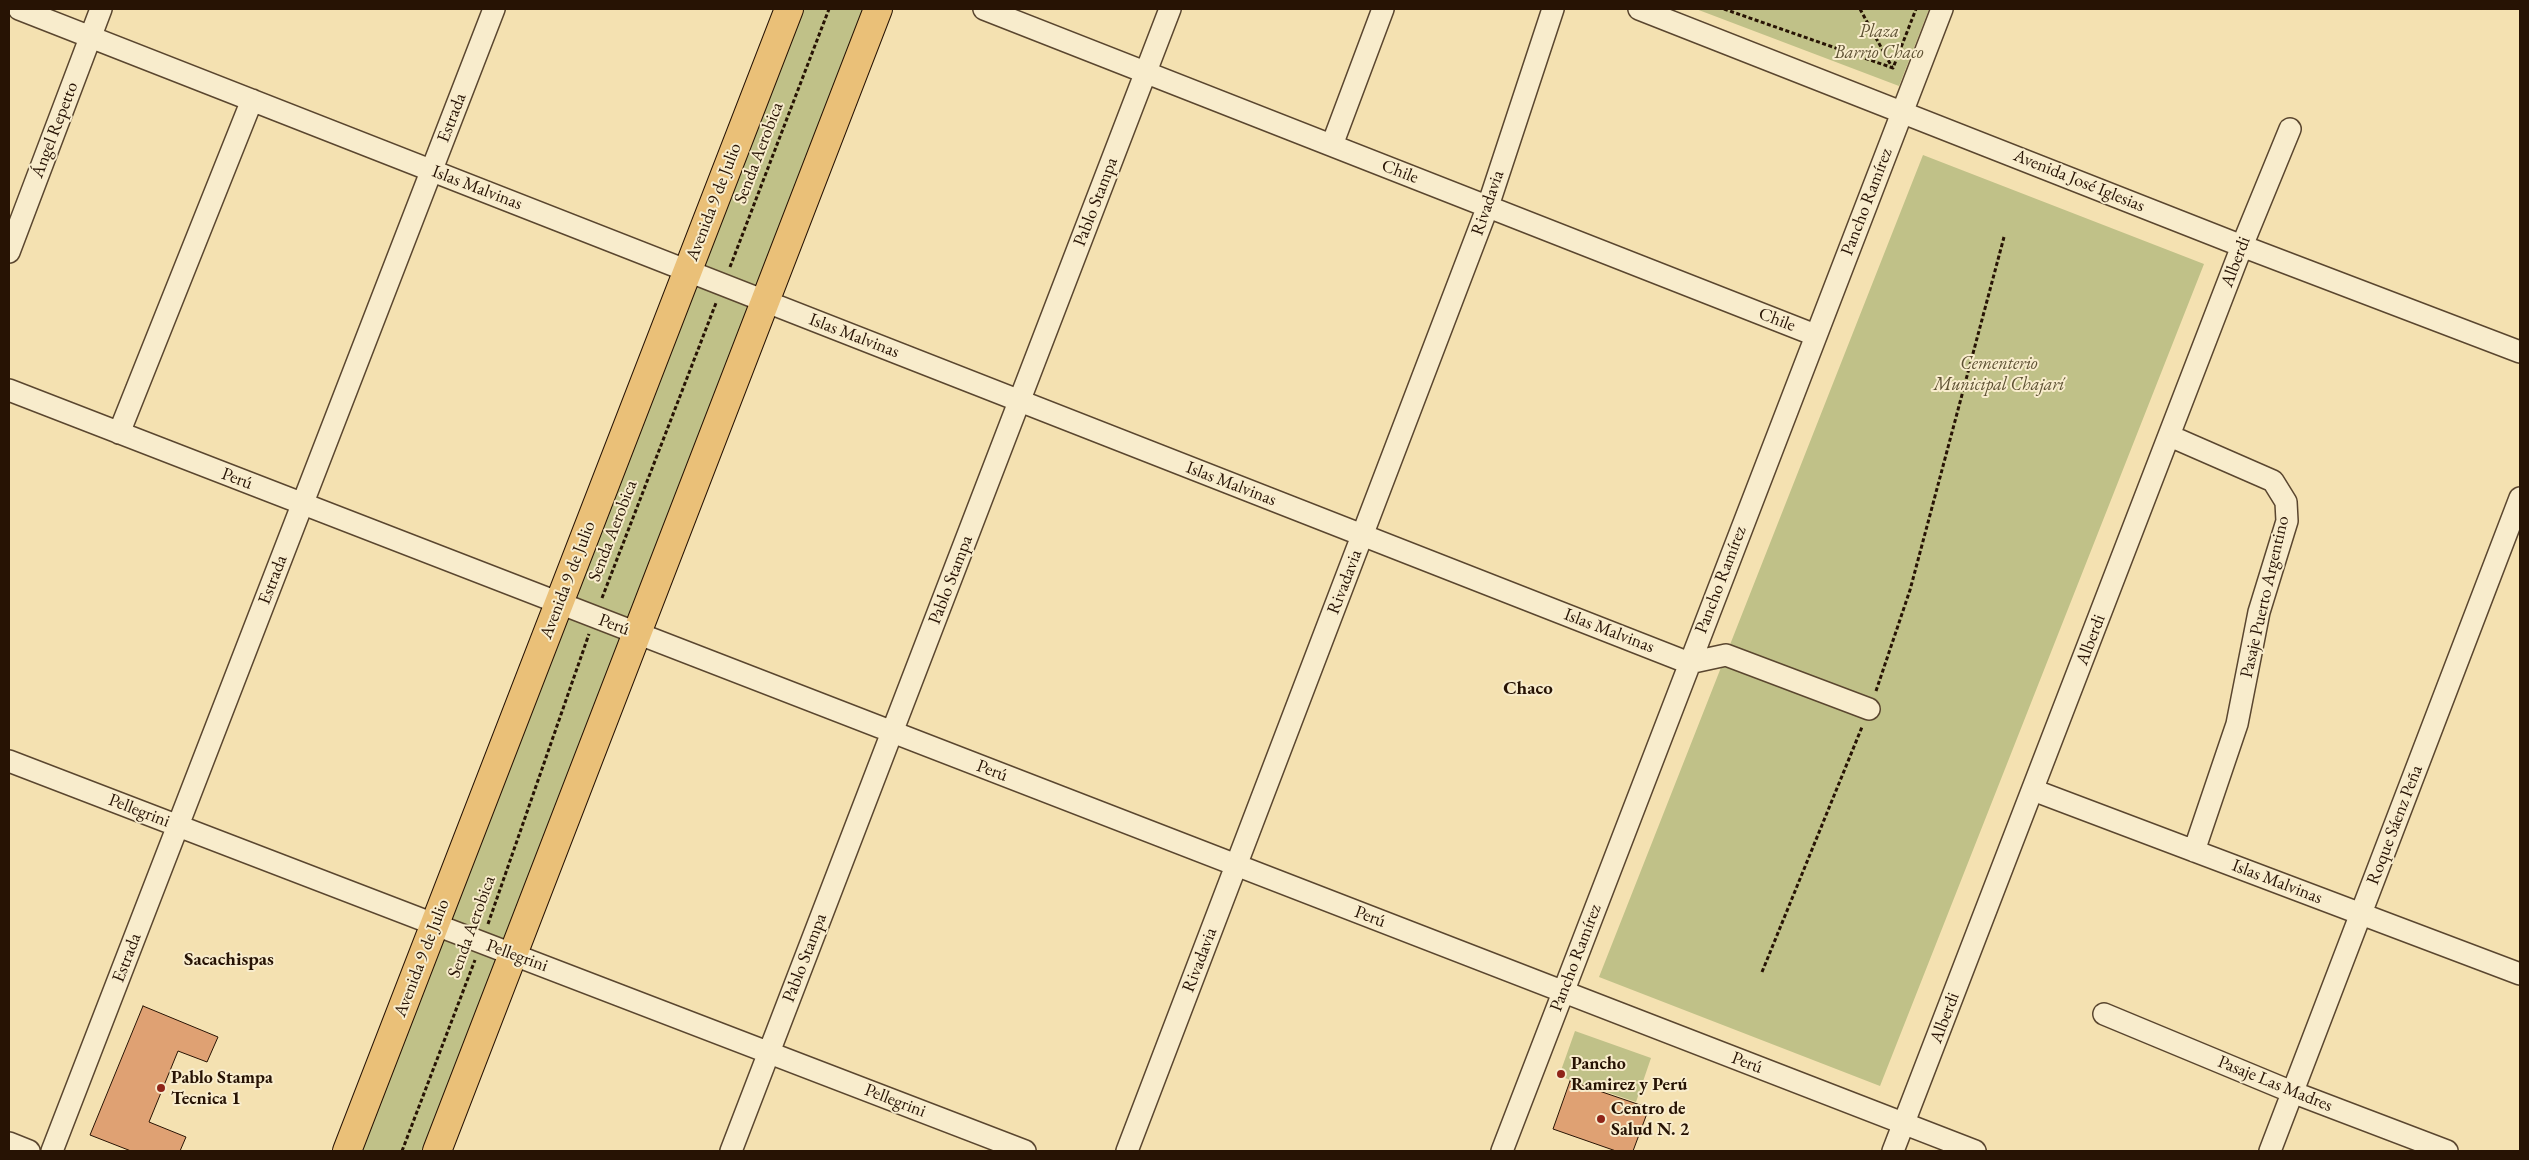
<!DOCTYPE html>
<html>
<head>
<meta charset="utf-8">
<style>
  body { margin:0 }
  #map { position:relative; width:2529px; height:1160px; overflow:hidden; background:#f4e1b1; font-family:"EB Garamond",serif }
  canvas { display:block }
  .frame { position:absolute; inset:0; border:10px solid #271304; pointer-events:none }
</style>
</head>
<body>
<div id="map">
<canvas width="2529" height="1160"></canvas>
<div class="frame"></div>
</div>
<script>
const g = document.querySelector('canvas').getContext('2d');
g.lineJoin = 'round';
function fill(path, color) {
  g.fillStyle = color;
  g.fill(path, 'evenodd');
}
function toPath(rows) {
  const path = new Path2D();
  for (const r of rows) {
    path.moveTo(r[0], r[1]);
    for (let i = 2; i < r.length; i += 2) path.lineTo(r[i], r[i + 1]);
  }
  return path;
}
function strokePath(path, color, width, dash) {
  g.strokeStyle = color;
  g.lineWidth = width;
  g.lineCap = dash ? 'butt' : 'round';
  g.setLineDash(dash || []);
  g.stroke(path);
}
function write(font, color, halo, rows, align = 'center') {
  g.font = font + ' "EB Garamond",serif';
  g.lineWidth = 4;
  g.setLineDash([]);
  g.textBaseline = 'middle';
  g.strokeStyle = halo;
  g.fillStyle = color;
  for (const [text, x, y, turn = 0] of rows) {
    g.save();
    g.translate(x, y);
    g.rotate((+turn || 0) * Math.PI / 180);
    g.textAlign = isNaN(turn) ? turn : align;
    if (halo) g.strokeText(text, 0, 0);
    g.fillText(text, 0, 0);
    g.restore();
  }
}
const green = toPath([
  [797,9,867,9,761,289,697,267],
  [1696,9,1929,9,1899,86],
  [1923,155,2204,264,1880,1086,1599,977],
  [692,283,754,306,633,621,569,599],
  [564,615,626,638,508,945,445,921],
  [438,933,503,958,429,1151,354,1151],
  [1575,1031,1651,1058,1636,1102,1559,1076]
]);
const building = toPath([
  [143,1006,218,1037,207,1062,178,1051,149,1122,186,1137,180,1151,131,1151,90,1135,143,1006],
  [1570,1081,1649,1108,1633,1151,1616,1151,1553,1129,1570,1081]
]);
const path = toPath([
  [1724,9,1893,68,1916,9],
  [1860,9,1892,67],
  [730,267,829,9],
  [602,598,716,303],
  [1876,691,1910,590,2004,237],
  [488,924,589,634],
  [1762,972,1862,727],
  [402,1151,475,960]
]);
const minor = toPath([
  [19,9,1689,663,1726,655,1869,709],
  [984,9,1815,335],
  [1639,9,2242,246,2520,352],
  [1332,145,1383,9],
  [9,252,101,9],
  [9,390,1975,1151],
  [119,433,252,100],
  [2170,436,2273,481,2286,502,2287,521,2259,612,2237,724,2194,851],
  [9,761,1025,1151],
  [2033,790,2520,974],
  [2104,1014,2292,1092,2447,1151],
  [9,1143,29,1151],
  [52,1151,494,9],
  [731,1151,1170,9],
  [1127,1151,1488,206,1553,9],
  [1502,1151,1942,9],
  [1893,1151,2242,246,2290,129],
  [2270,1151,2520,498]
]);
const major = toPath([
  [347,1151,789,9],
  [437,1151,878,9]
]);
const markers = [
  [1561,1074,5,"#8f2418"],
  [161,1088,5,"#8f2418"],
  [1601,1119,5,"#8f2418"]
];
const parkNames = [
  ["Plaza",1879,32],
  ["Barrio Chaco",1879,53],
  ["Cementerio",1999,364],
  ["Municipal Chajarí",1999,385]
];
const streetNames = [
  ["Estrada",452,118,-69],
  ["Ángel Repetto",55,130,-69],
  ["Senda Aerobica",759,153,-69],
  ["Chile",1400,172,21],
  ["Avenida José Iglesias",2079,181,22],
  ["Islas Malvinas",477,188,21],
  ["Avenida 9 de Julio",714,202,-69],
  ["Pablo Stampa",1096,202,-69],
  ["Pancho Ramírez",1867,202,-69],
  ["Rivadavia",1488,203,-71],
  ["Alberdi",2236,262,-69],
  ["Chile",1777,320,21],
  ["Islas Malvinas",854,336,21],
  ["Perú",237,479,21],
  ["Islas Malvinas",1231,484,21],
  ["Senda Aerobica",613,531,-69],
  ["Estrada",273,580,-69],
  ["Avenida 9 de Julio",568,580,-69],
  ["Pablo Stampa",951,580,-69],
  ["Pancho Ramírez",1721,580,-69],
  ["Rivadavia",1345,582,-69],
  ["Pasaje Puerto Argentino",2265,597,-77],
  ["Perú",614,625,21],
  ["Islas Malvinas",1609,631,21],
  ["Alberdi",2091,640,-69],
  ["Perú",992,771,21],
  ["Pellegrini",139,811,21],
  ["Roque Sáenz Peña",2395,825,-69],
  ["Islas Malvinas",2277,882,21],
  ["Perú",1370,917,21],
  ["Senda Aerobica",472,927,-70],
  ["Pellegrini",517,956,20],
  ["Estrada",127,958,-69],
  ["Avenida 9 de Julio",422,958,-69],
  ["Pablo Stampa",805,958,-69],
  ["Pancho Ramírez",1576,958,-69],
  ["Rivadavia",1200,960,-69],
  ["Alberdi",1945,1018,-69],
  ["Perú",1747,1063,21],
  ["Pasaje Las Madres",2275,1084,22],
  ["Pellegrini",895,1101,21]
];
const poiNames = [
  ["Pancho",1571,1064],
  ["Ramirez y Perú",1571,1085],
  ["Pablo Stampa",171,1078],
  ["Tecnica 1",171,1099],
  ["Centro de",1611,1109],
  ["Salud N. 2",1611,1130]
];
const neighbourhoodNames = [
  ["Chaco",1528,689],
  ["Sacachispas",229,960]
];
fill(green, '#c0c188');
fill(building, '#dfa173');
strokePath(building, '#271304', 1);
strokePath(minor, '#5a462f', 24);
strokePath(major, '#271304', 30);
strokePath(path, '#271304', 3, [4, 2.5]);
strokePath(minor, '#f8eccc', 21);
strokePath(major, '#eac078', 28);
for (const [x, y, r, color] of markers) {
  const dot = new Path2D();
  dot.arc(x, y, r, 0, 2 * Math.PI);
  g.fillStyle = color;
  g.fill(dot);
  strokePath(dot, '#f8eccc', 2);
}
write('italic 18px', '#5d5032', '#f8eccc', parkNames);
write('18px', '#271304', '#f8eccc', streetNames);
write('bold 18px', '#271304', '#f8eccc', poiNames, 'left');
write('bold 19px', '#271304', '#f8eccc', neighbourhoodNames);
</script>
</body>
</html>
